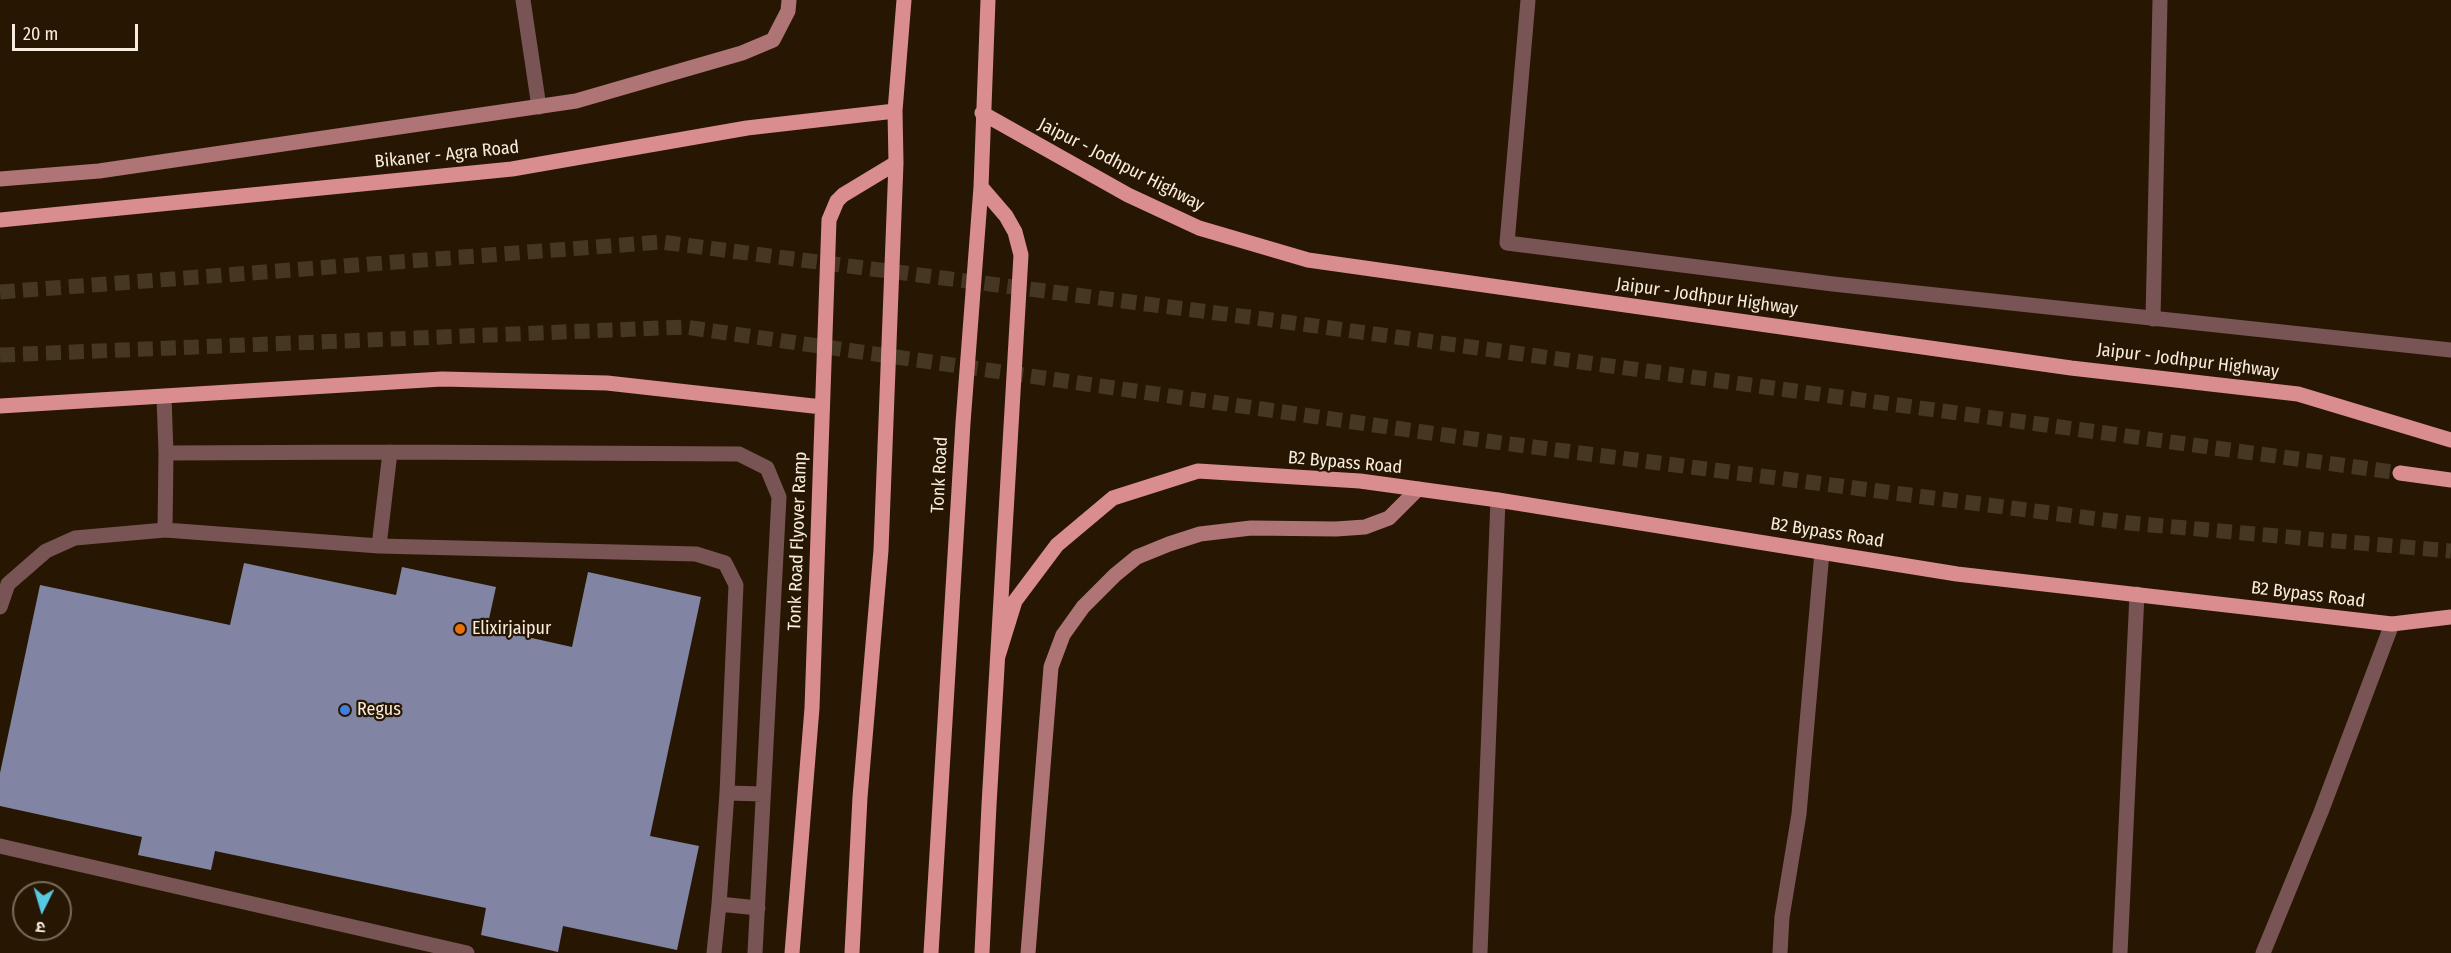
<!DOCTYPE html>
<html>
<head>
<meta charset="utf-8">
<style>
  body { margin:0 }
  #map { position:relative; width:2451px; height:953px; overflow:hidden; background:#271702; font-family:"Fira Sans Condensed","Noto Sans Devanagari",sans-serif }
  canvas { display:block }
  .north { position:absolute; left:12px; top:881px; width:60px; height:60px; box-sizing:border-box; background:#271702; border:2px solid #7a6c5a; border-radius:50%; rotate:185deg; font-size:16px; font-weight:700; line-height:24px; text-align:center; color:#f7ecde }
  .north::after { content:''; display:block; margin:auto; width:21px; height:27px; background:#57c9e2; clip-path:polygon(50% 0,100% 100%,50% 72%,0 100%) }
  .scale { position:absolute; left:12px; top:24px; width:126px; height:27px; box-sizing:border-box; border:3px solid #f7ecde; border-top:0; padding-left:8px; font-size:18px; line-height:21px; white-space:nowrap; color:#f7ecde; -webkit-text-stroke:4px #271702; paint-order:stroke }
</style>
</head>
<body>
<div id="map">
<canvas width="2451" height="953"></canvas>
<div class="north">उ</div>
<div class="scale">20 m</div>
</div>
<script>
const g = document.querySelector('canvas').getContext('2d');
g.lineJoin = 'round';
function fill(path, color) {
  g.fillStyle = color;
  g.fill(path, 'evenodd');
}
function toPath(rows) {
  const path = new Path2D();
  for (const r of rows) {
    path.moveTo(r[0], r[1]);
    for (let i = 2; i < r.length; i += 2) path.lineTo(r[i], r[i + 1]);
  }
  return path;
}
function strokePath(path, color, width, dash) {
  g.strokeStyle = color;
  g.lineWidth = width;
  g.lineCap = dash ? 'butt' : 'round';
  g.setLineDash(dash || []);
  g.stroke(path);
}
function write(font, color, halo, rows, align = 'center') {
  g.font = font + ' "Fira Sans Condensed",sans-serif';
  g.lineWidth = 4.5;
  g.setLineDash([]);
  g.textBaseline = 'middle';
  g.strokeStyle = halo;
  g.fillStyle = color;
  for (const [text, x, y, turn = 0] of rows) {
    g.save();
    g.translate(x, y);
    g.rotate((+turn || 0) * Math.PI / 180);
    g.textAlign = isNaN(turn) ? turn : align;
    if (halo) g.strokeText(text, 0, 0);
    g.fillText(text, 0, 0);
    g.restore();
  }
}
const building = toPath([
  [244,563,396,595,402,567,496,587,487,628,572,647,588,572,701,597,650,836,699,846,677,950,563,926,558,952,481,935,486,908,215,851,211,870,138,855,142,837,0,806,0,773,40,585,230,625]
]);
const primaryTunnel = toPath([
  [0,292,661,242,1264,319,2400,473],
  [0,355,685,327,1487,441,2129,523,2451,551]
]);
const lane = toPath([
  [164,397,166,453,165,530],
  [166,453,390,452,739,454,767,468,779,497,755,953],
  [379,546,390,452],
  [0,607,8,584,46,551,75,538,165,530,379,546,696,554,725,563,736,585,727,793,719,904,758,908],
  [727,793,763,794],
  [0,846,467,953],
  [714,953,719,904]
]);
const street = toPath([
  [523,0,539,107],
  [1528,0,1507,243,1833,284,2451,350],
  [2153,319,2160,0],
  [1480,953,1498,500],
  [1780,953,1782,917,1799,814,1822,552],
  [2120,953,2137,594],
  [2263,953,2321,812,2392,624]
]);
const secondary = toPath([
  [0,179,99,171,576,101,742,53,773,40,788,11,789,0],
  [1028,953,1051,667,1063,635,1083,607,1115,575,1137,557,1169,544,1200,534,1251,528,1336,529,1365,527,1389,518,1418,489]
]);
const primary = toPath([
  [982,113,1128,195,1199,228,1308,260,2071,368,2298,394,2451,440],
  [981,187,1006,216,1015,232,1021,255,989,805,982,953],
  [0,220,512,169,747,128,895,111],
  [0,406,442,379,607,383,822,407],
  [2400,473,2451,480],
  [998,656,1015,601,1057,545,1113,498,1198,471,1360,481,1498,500,1957,574,2392,624,2451,617],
  [792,953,812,708,829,220,837,201,843,195,896,163],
  [852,953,860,797,881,550,896,163,895,111,904,0],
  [931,953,963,423,981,187,988,0]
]);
const markers = [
  [460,629,6,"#e8710a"],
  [345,710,6,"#3f7fe0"]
];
const streetNames = [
  ["Bikaner - Agra Road",447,155,-6],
  ["Jaipur - Jodhpur Highway",1121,165,27],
  ["Jaipur - Jodhpur Highway",1707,297,8],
  ["Jaipur - Jodhpur Highway",2188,361,7],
  ["B2 Bypass Road",1345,463,5],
  ["Tonk Road",940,475,-87],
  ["B2 Bypass Road",1827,533,9],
  ["Tonk Road Flyover Ramp",798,541,-88],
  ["B2 Bypass Road",2308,595,7]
];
const poiNames = [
  ["Elixirjaipur",472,629],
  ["Regus",357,710]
];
fill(building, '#8184a2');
strokePath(primaryTunnel, '#463723', 15, [15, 8]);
strokePath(lane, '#795454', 15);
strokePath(street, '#795454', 15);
strokePath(secondary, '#af7475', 15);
strokePath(primary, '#d98d8e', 15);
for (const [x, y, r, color] of markers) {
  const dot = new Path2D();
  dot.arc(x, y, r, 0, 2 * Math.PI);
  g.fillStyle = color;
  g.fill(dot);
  strokePath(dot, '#271702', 2);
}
write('18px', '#f7ecde', '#271702', streetNames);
write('18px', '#f7ecde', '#271702', poiNames, 'left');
</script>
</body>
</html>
